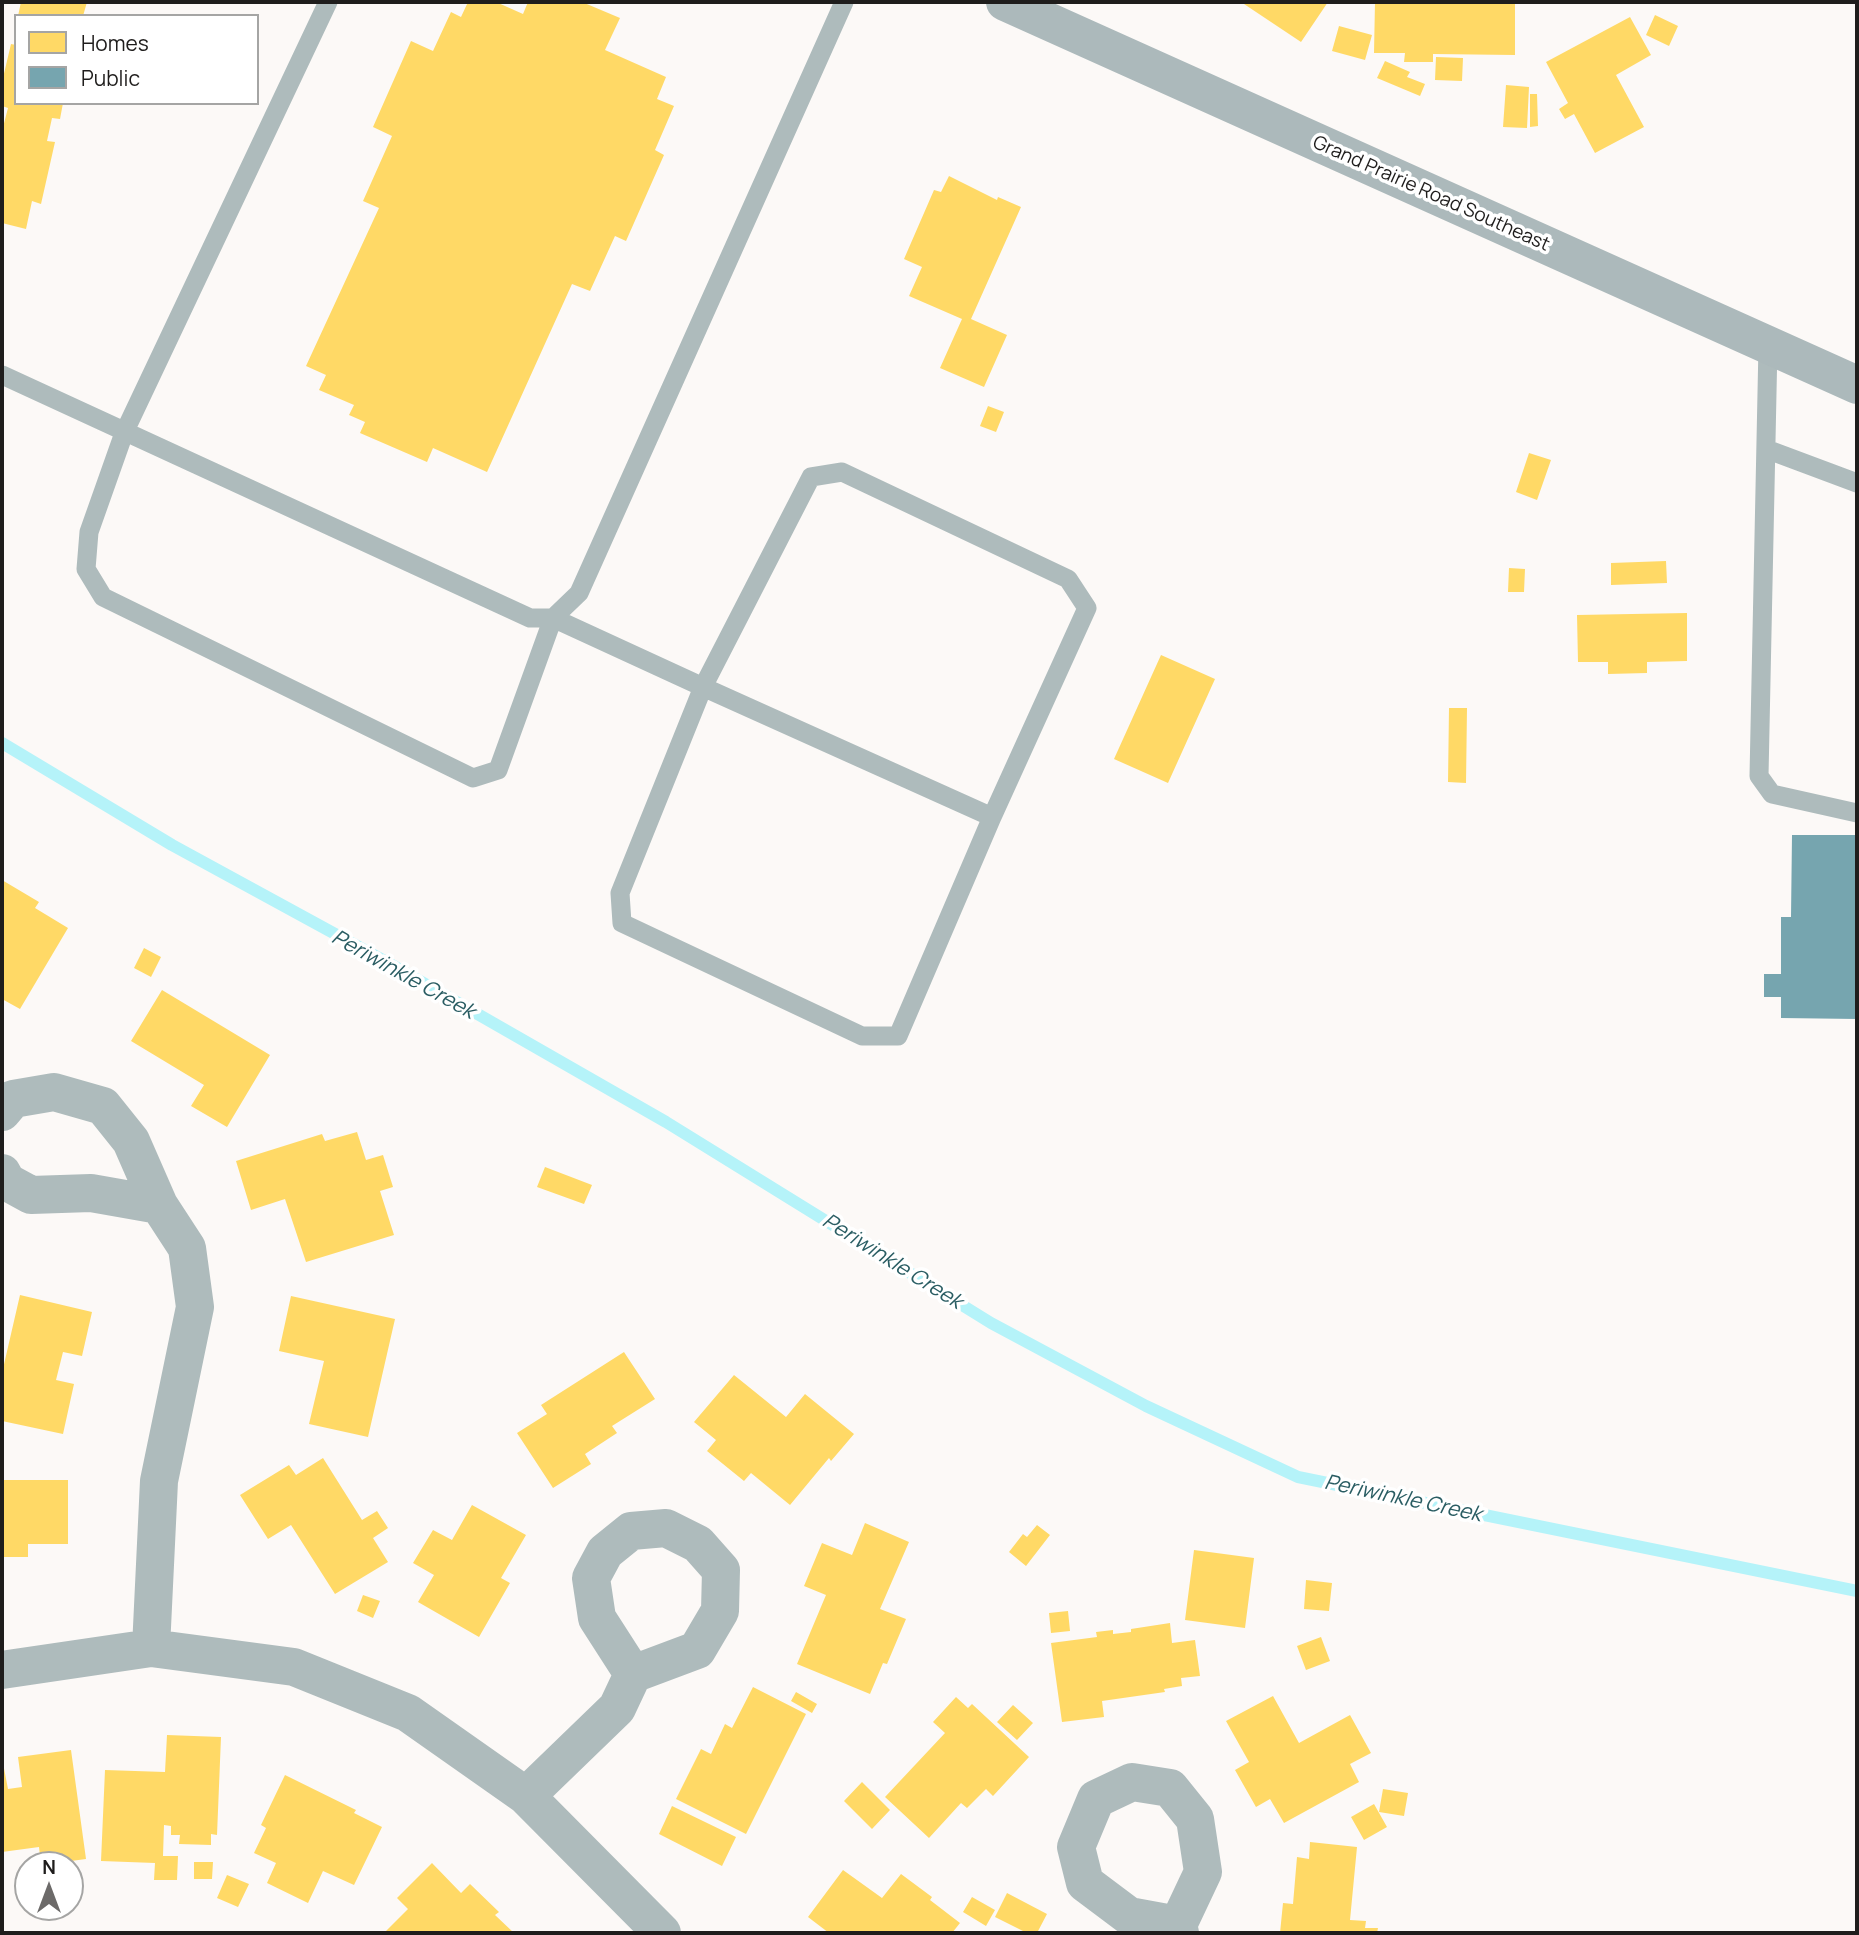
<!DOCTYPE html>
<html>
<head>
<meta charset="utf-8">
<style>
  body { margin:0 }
  #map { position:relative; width:1859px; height:1935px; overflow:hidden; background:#fcf9f7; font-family:Manrope,sans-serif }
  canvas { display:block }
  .frame { position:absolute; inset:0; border:4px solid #1f1d1c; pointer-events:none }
  .legend { position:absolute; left:14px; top:14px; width:245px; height:91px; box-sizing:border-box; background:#fff; border:2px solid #a5a5a4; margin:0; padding:9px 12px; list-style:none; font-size:21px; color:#1f1d1c }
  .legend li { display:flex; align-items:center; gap:14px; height:35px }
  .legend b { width:35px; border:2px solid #a5a5a4 }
  .north { position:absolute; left:14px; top:1851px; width:70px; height:70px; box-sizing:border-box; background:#fff; border:2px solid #a5a5a4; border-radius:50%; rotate:0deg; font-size:19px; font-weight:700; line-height:28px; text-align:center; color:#1f1d1c }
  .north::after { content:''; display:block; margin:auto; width:24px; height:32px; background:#6c6a69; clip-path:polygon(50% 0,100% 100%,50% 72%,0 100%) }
</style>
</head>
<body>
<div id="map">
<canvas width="1859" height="1935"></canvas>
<div class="frame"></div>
<ul class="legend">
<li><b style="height:19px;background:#ffd966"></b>Homes</li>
<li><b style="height:19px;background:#76a5af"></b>Public</li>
</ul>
<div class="north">N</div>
</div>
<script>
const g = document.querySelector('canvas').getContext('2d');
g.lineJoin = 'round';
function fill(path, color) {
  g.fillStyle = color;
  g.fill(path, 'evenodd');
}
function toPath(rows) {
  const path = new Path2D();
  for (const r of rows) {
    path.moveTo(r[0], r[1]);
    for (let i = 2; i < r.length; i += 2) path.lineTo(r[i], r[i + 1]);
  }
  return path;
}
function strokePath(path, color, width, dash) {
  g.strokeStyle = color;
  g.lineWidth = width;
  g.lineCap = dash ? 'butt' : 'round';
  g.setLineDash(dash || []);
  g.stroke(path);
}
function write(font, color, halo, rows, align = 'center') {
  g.font = font + ' Manrope,sans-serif';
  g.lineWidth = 7;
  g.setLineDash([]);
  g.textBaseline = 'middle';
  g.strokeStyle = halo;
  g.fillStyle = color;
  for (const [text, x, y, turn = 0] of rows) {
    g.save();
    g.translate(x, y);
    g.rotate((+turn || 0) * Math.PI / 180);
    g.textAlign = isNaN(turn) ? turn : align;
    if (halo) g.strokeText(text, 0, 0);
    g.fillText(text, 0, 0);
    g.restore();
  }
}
const homes = toPath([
  [21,2,87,2,83,16,18,16],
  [468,2,496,2,523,14,528,2,582,2,620,18,605,50,666,77,657,99,674,106,655,150,664,155,626,241,615,236,590,291,572,284,487,472,433,448,427,462,360,433,365,422,349,415,354,405,319,390,326,375,306,366,379,208,363,201,392,136,373,127,411,41,433,51,451,12,461,17],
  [1241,2,1328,2,1301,42],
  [1375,2,1515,2,1515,55,1433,54,1433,62,1404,62,1405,53,1374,53],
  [1655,15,1678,26,1669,46,1646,35],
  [1630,17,1651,55,1616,75,1644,127,1595,153,1574,114,1565,119,1559,109,1568,103,1546,62],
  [1339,26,1372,35,1365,60,1332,51],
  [11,44,16,45,16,103,63,103,60,119,52,118,47,141,55,142,41,204,32,201,26,229,2,223,2,131,8,108,2,106,2,82],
  [1436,57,1463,58,1462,81,1435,80],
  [1385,61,1410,72,1407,77,1425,84,1420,96,1377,78],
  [1506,85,1529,87,1527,128,1503,127],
  [1530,94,1537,94,1538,126,1530,127],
  [949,176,997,200,998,197,1021,207,971,319,1007,335,984,387,940,368,962,319,909,296,922,267,904,259,934,190,941,192],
  [988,406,1004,412,996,432,980,426],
  [1529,453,1551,460,1537,500,1516,492],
  [1666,561,1667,583,1611,585,1611,563],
  [1509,568,1525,569,1524,592,1508,592],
  [1687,613,1687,661,1647,662,1647,673,1608,674,1608,662,1578,662,1577,615],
  [1161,655,1215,679,1168,783,1114,759],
  [1449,708,1467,708,1466,783,1448,782],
  [2,880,39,902,35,908,68,928,20,1009,2,999],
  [144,948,161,957,151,977,134,968],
  [162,990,270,1055,227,1127,191,1106,204,1085,131,1041],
  [357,1132,366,1160,383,1155,393,1187,380,1191,394,1235,306,1262,285,1199,251,1210,236,1161,322,1134,325,1141],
  [545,1167,592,1185,584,1204,537,1187],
  [20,1295,92,1312,82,1356,63,1352,56,1380,74,1384,63,1434,2,1421,2,1373],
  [291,1296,395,1319,368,1437,309,1424,324,1361,279,1351],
  [624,1352,655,1399,612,1426,617,1433,585,1454,591,1464,553,1488,517,1433,547,1414,541,1405],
  [734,1375,786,1417,805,1394,854,1434,831,1461,829,1458,790,1505,751,1473,744,1481,707,1451,716,1440,694,1422],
  [323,1458,362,1520,377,1511,388,1528,373,1538,388,1562,335,1594,291,1525,268,1539,240,1495,289,1465,296,1475],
  [2,1480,68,1480,68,1544,28,1544,28,1557,2,1557],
  [472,1505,526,1535,501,1578,510,1583,479,1637,418,1602,434,1575,413,1563,433,1530,452,1540],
  [865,1523,909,1542,880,1609,906,1619,887,1664,883,1663,870,1694,797,1664,826,1595,804,1586,822,1543,852,1555],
  [1037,1525,1050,1535,1026,1566,1009,1552,1023,1534,1027,1537],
  [1194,1550,1254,1558,1245,1628,1185,1620],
  [1306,1580,1332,1583,1329,1611,1304,1609],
  [363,1595,380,1601,373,1618,357,1611],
  [1068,1611,1070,1631,1051,1633,1049,1613],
  [1170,1623,1172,1643,1195,1640,1200,1676,1181,1678,1182,1686,1164,1689,1165,1692,1102,1701,1104,1717,1062,1722,1051,1643,1097,1637,1096,1632,1113,1630,1113,1634,1131,1632,1131,1629],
  [1321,1637,1330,1661,1306,1670,1297,1646],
  [753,1687,806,1714,746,1834,676,1799,701,1749,711,1754,725,1724,732,1728],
  [796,1692,817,1704,812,1713,791,1701],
  [1273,1696,1299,1743,1350,1715,1371,1753,1350,1764,1359,1782,1284,1823,1270,1799,1256,1807,1235,1770,1249,1762,1226,1721],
  [956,1697,968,1708,972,1704,1029,1757,993,1796,986,1789,967,1808,961,1803,929,1838,885,1797,945,1733,933,1722],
  [1013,1705,1033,1723,1017,1740,997,1722],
  [167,1735,221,1737,217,1835,211,1834,211,1845,179,1844,180,1835,171,1835,171,1826,164,1825,163,1856,178,1856,177,1880,154,1880,155,1863,101,1861,105,1770,165,1772],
  [71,1750,86,1859,41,1865,39,1847,2,1852,2,1758,8,1789,22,1787,18,1757],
  [285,1775,356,1810,354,1813,382,1827,354,1885,323,1871,308,1903,267,1883,276,1863,254,1853,266,1828,261,1825],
  [862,1782,890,1810,872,1829,844,1801],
  [1383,1789,1408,1793,1404,1816,1379,1812],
  [1374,1804,1387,1827,1364,1840,1351,1817],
  [672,1806,736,1837,722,1866,659,1834],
  [1310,1842,1357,1847,1350,1920,1366,1921,1365,1928,1378,1928,1377,1933,1280,1933,1283,1903,1293,1904,1297,1857,1309,1859],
  [194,1862,213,1862,212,1879,194,1879],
  [432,1863,461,1893,470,1884,499,1912,495,1915,514,1933,384,1933,408,1909,397,1898],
  [843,1870,882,1898,901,1874,932,1897,930,1900,960,1923,952,1933,829,1933,808,1917],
  [227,1875,249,1884,238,1907,217,1898],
  [1007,1893,1047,1914,1037,1933,1027,1933,995,1917],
  [972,1897,995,1910,986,1926,963,1912]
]);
const public = toPath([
  [1792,835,1857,835,1857,1019,1781,1018,1781,997,1764,997,1764,974,1781,974,1781,917,1791,917]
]);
const stream = toPath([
  [2,743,172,845,392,965,666,1122,991,1323,1146,1406,1298,1477,1857,1591]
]);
const service = toPath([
  [328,2,124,433,89,532,86,569,103,597,473,778,498,770,553,618,703,687,992,817,1087,608,1068,579,842,472,811,477,703,687,620,893,622,923,862,1036,898,1036,992,817],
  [1768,345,1759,776,1772,794,1857,813],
  [2,375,530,618,553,618,579,593,844,2],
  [1766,449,1857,483]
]);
const minor = toPath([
  [2,1112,13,1099,54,1092,103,1106,131,1141,159,1205,187,1248,195,1307,159,1481,151,1648],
  [2,1173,7,1182,31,1195,91,1193,159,1205],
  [2,1670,151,1648,294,1667,408,1713,526,1796,662,1933],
  [526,1796,617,1708,633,1674,697,1650,720,1611,721,1570,698,1544,666,1528,631,1531,605,1552,591,1578,597,1618,633,1674],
  [1178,1925,1129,1916,1085,1883,1076,1847,1096,1799,1132,1782,1170,1788,1195,1819,1203,1872,1178,1925,1180,1933]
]);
const secondary = toPath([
  [1005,2,1857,385]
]);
const streetNames = [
  ["Grand Prairie Road Southeast",1431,194,24]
];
const waterNames = [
  ["Periwinkle Creek",403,975,29],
  ["Periwinkle Creek",892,1262,32],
  ["Periwinkle Creek",1403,1499,12]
];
fill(homes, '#ffd966');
fill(public, '#76a5af');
strokePath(stream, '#b5f3f9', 12);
strokePath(service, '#aebbbc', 19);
strokePath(minor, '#aebbbc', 38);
strokePath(secondary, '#acb9bb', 38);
write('19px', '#1f1d1c', '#fff', streetNames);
write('italic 21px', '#2a5d63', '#fff', waterNames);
</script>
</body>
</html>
